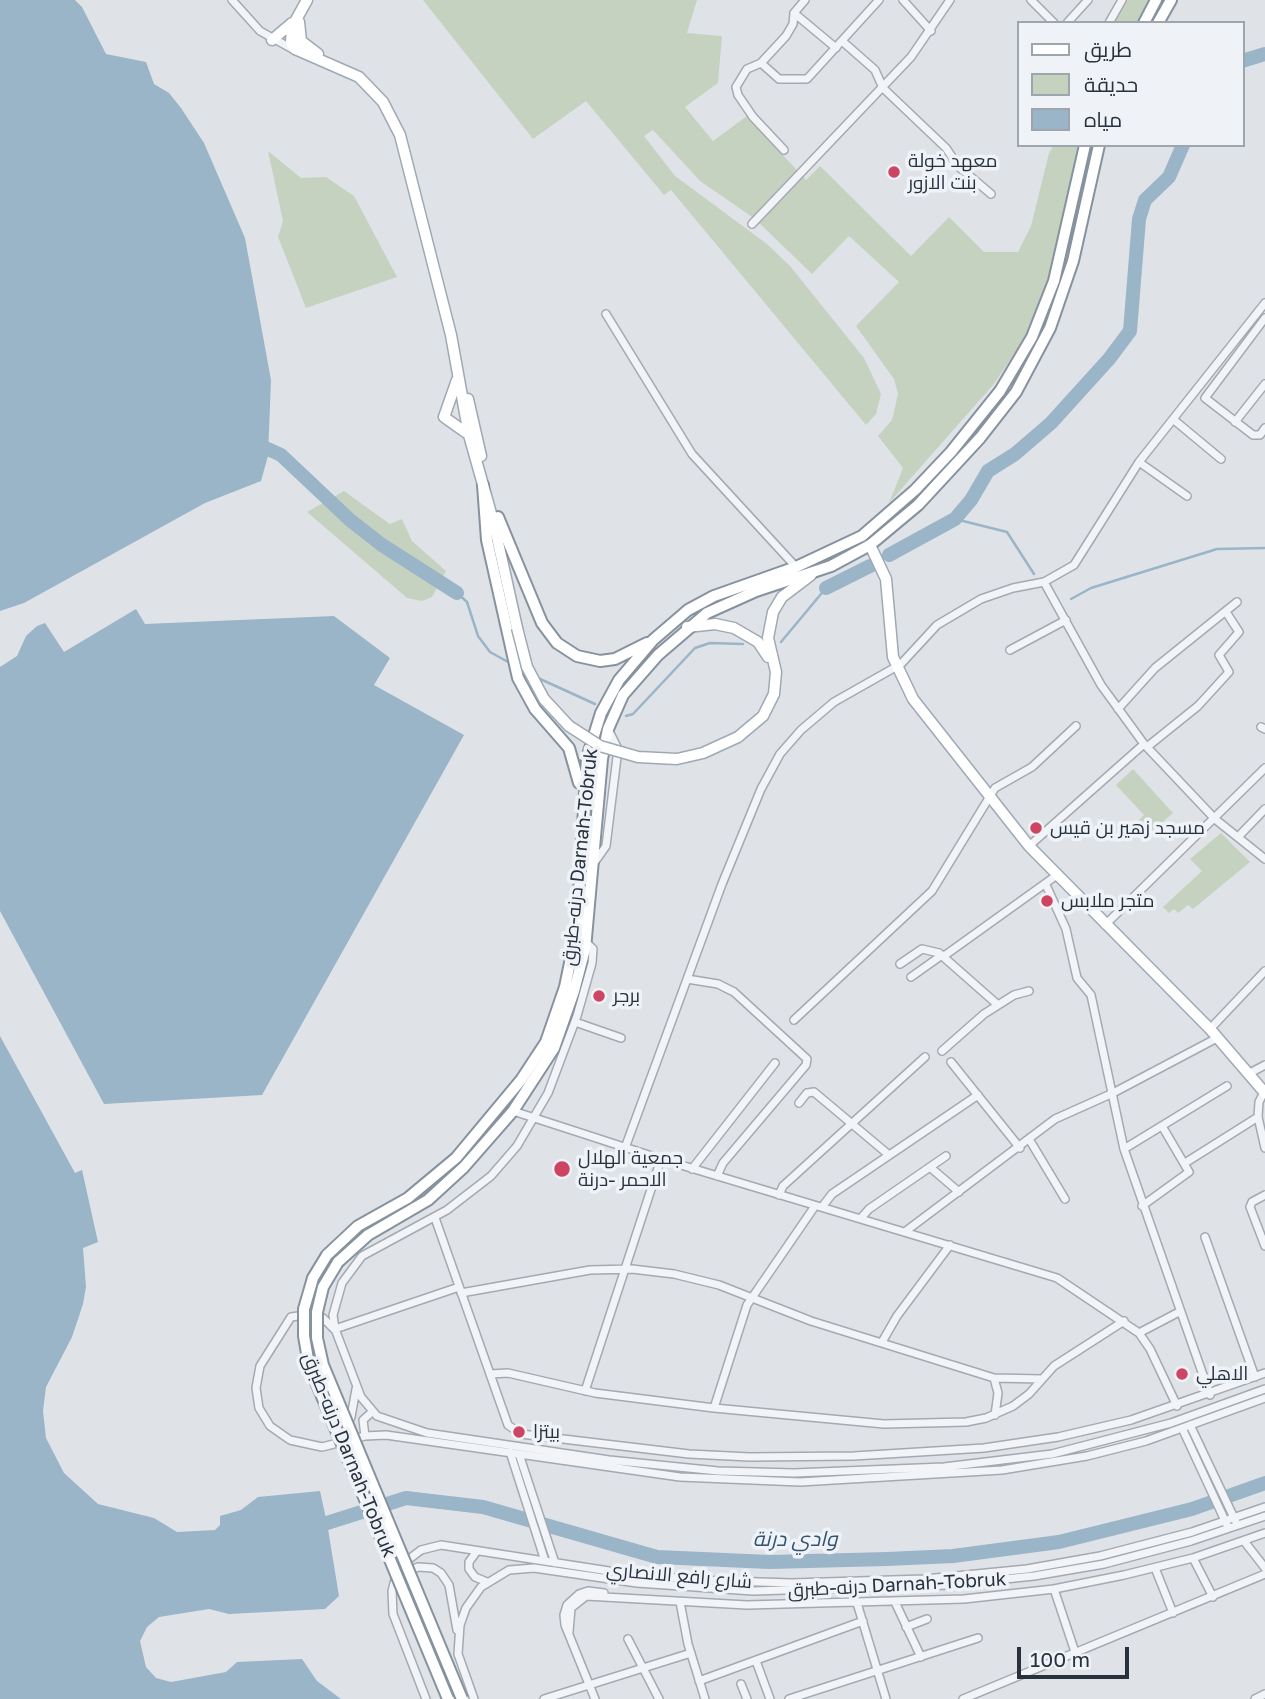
<!DOCTYPE html>
<html>
<head>
<meta charset="utf-8">
<style>
  body { margin:0 }
  #map { position:relative; width:1265px; height:1699px; overflow:hidden; background:#dfe3e8; font-family:"Golos Text",Cairo,sans-serif }
  canvas { display:block }
  .legend { position:absolute; left:1017px; top:21px; width:228px; height:126px; box-sizing:border-box; background:#eff2f6; border:2px solid #9fa5ad; margin:0; padding:9px 12px; list-style:none; font-size:21px; color:#28323f }
  .legend li { display:flex; align-items:center; gap:14px; height:35px }
  .legend b { width:35px; border:2px solid #9fa5ad }
  .scale { position:absolute; left:1017px; top:1647px; width:112px; height:32px; box-sizing:border-box; border:4px solid #28323f; border-top:0; padding-left:9px; font-size:21px; line-height:24px; white-space:nowrap; color:#28323f; -webkit-text-stroke:5px #eff2f6; paint-order:stroke }
</style>
</head>
<body>
<div id="map">
<canvas width="1265" height="1699"></canvas>
<ul class="legend">
<li><b style="height:9px;background:#fff"></b>طريق</li>
<li><b style="height:19px;background:#c6d2c0"></b>حديقة</li>
<li><b style="height:19px;background:#9ab4c8"></b>مياه</li>
</ul>
<div class="scale">100 m</div>
</div>
<script>
const g = document.querySelector('canvas').getContext('2d');
g.lineJoin = 'round';
function fill(path, color) {
  g.fillStyle = color;
  g.fill(path, 'evenodd');
}
function toPath(rows) {
  const path = new Path2D();
  for (const r of rows) {
    path.moveTo(r[0], r[1]);
    for (let i = 2; i < r.length; i += 2) path.lineTo(r[i], r[i + 1]);
  }
  return path;
}
function strokePath(path, color, width, dash) {
  g.strokeStyle = color;
  g.lineWidth = width;
  g.lineCap = dash ? 'butt' : 'round';
  g.setLineDash(dash || []);
  g.stroke(path);
}
function write(font, color, halo, rows, align = 'center') {
  g.font = font + ' "Golos Text",Cairo,sans-serif';
  g.lineWidth = 7;
  g.setLineDash([]);
  g.textBaseline = 'middle';
  g.strokeStyle = halo;
  g.fillStyle = color;
  for (const [text, x, y, turn = 0] of rows) {
    g.save();
    g.translate(x, y);
    g.rotate((+turn || 0) * Math.PI / 180);
    g.textAlign = isNaN(turn) ? turn : align;
    if (halo) g.strokeText(text, 0, 0);
    g.fillText(text, 0, 0);
    g.restore();
  }
}
const green = toPath([
  [423,0,697,0,687,33,722,36,718,83,685,107,713,141,747,116,806,180,820,166,911,256,949,217,984,252,1018,252,1031,226,1049,153,1054,145,1080,145,1053,272,1033,326,993,385,889,503,903,468,878,436,892,420,898,394,894,379,856,326,899,282,849,236,812,274,755,219,700,181,653,130,644,136,675,176,767,244,790,266,864,358,881,394,876,414,866,425,671,190,664,195,586,101,533,139],
  [1119,0,1151,0,1139,23,1107,23],
  [268,151,301,178,326,177,354,196,397,277,306,308,278,237,283,221],
  [344,491,390,524,402,519,412,541,446,571,432,597,422,601,407,598,307,512],
  [1133,769,1173,813,1147,836,1136,823,1144,815,1116,785],
  [1221,833,1250,862,1193,909,1188,905,1178,913,1174,909,1169,913,1163,907,1202,871,1190,859]
]);
const water = toPath([
  [0,0,75,0,82,7,106,54,146,62,154,84,169,93,181,108,204,143,245,238,271,380,268,456,261,481,205,503,24,603,0,611],
  [136,609,145,624,334,616,390,658,374,685,464,735,262,1095,104,1104,0,911,0,667,17,656,26,636,37,626,45,623,64,652],
  [0,1036,75,1173,82,1170,98,1242,83,1248,86,1287,83,1304,72,1337,46,1387,43,1411,46,1438,64,1473,98,1504,154,1518,177,1532,215,1530,220,1525,220,1516,241,1510,258,1497,320,1491,327,1523,339,1596,325,1609,229,1614,209,1609,159,1617,147,1627,140,1641,146,1667,156,1678,171,1682,226,1672,237,1662,302,1659,317,1681,341,1699,0,1699]
]);
const stream = toPath([
  [955,519,1007,532,1034,574],
  [457,593,467,602,478,636,490,652,510,663],
  [1071,599,1091,588,1217,549,1265,548],
  [781,642,826,588],
  [538,678,595,704],
  [626,716,633,714,695,648,710,643,743,644]
]);
const river = toPath([
  [1242,61,1265,54],
  [268,449,281,455,350,520,382,545,457,593],
  [889,555,955,519,971,500,988,471,1015,454,1051,423,1109,359,1130,331,1139,219,1145,200,1169,177,1183,145],
  [826,588,870,566],
  [327,1523,406,1498,483,1507,657,1557,770,1562,887,1559,953,1556,1059,1542,1192,1509,1265,1483]
]);
const minor = toPath([
  [232,0,260,31,296,51],
  [903,0,931,31],
  [1031,0,1054,23],
  [794,13,836,48],
  [1067,23,1088,0],
  [1109,23,1122,0],
  [842,41,875,70,883,88,946,148,958,166,991,194],
  [761,63,779,79,807,79,879,0],
  [784,150,753,117,738,95,736,87,747,69,761,63,786,36,793,24,794,13,805,0],
  [752,224,911,57,950,0],
  [606,314,692,454,796,567],
  [1265,318,1205,398,1253,435,1260,435,1265,428],
  [1174,420,1221,459],
  [1235,422,1265,384],
  [1139,462,1187,496],
  [1044,582,1101,685,1144,744,1215,819,1265,859],
  [1010,650,1066,620],
  [1118,709,1155,668,1237,602],
  [1261,727,1265,729],
  [1147,747,1198,706,1229,672,1219,655,1239,632,1226,612],
  [1238,837,1265,809],
  [1029,846,1144,744],
  [594,863,606,846,618,749,608,729],
  [1046,885,1066,929,1077,978,1091,995,1124,1149,1210,1395],
  [1105,925,1265,768],
  [586,942,593,949,592,963,577,1016,548,1093,517,1146,491,1176,447,1210,362,1256,342,1283,333,1315,335,1329,361,1397,377,1416,427,1433,609,1460,718,1471,794,1473,944,1467,1052,1454,1171,1423,1265,1389],
  [944,956,1057,875],
  [900,964,922,949,939,953,998,1005],
  [911,977,942,955],
  [687,979,718,984,734,992,807,1059,806,1065,723,1163,717,1176],
  [794,1020,932,891,995,788,1032,767,1076,726],
  [575,1022,621,1038],
  [1210,1029,1265,971],
  [942,1051,984,1014,1014,995,1029,991],
  [951,1062,1020,1148],
  [1248,1074,1265,1065],
  [1265,1090,1259,1102,1258,1117,1265,1148],
  [799,1103,807,1093,814,1092,889,1155],
  [513,1111,661,1159,1057,1278,1139,1333,1150,1349,1177,1406],
  [1029,1139,1065,1199],
  [625,1148,722,884,761,789,780,754,801,730,834,702,901,664,937,625,981,599,1013,588,1044,582,1074,565,1139,462,1265,303],
  [1124,1149,1227,1086],
  [1185,1163,1258,1117],
  [931,1168,959,1192],
  [692,1169,775,1063],
  [779,1195,783,1186,925,1057],
  [1265,1195,1252,1202,1250,1207,1265,1246],
  [1142,1206,1189,1172,1162,1126],
  [822,1207,832,1194,978,1095],
  [435,1218,508,1425,521,1434,689,1454,750,1457,854,1456,984,1448,1058,1437,1131,1420,1265,1373],
  [861,1218,869,1209,946,1156],
  [906,1231,1055,1119,1113,1093,1217,1038],
  [1205,1237,1255,1377],
  [461,1293,590,1270,632,1269,674,1274,719,1285,811,1321,994,1378,1042,1379],
  [334,1329,323,1318,313,1314,291,1317,260,1366,256,1388,259,1408,270,1426,290,1440,322,1447,365,1436,386,1435,680,1477,800,1482,1002,1470,1087,1456,1146,1441,1265,1398],
  [335,1329,459,1287],
  [1139,1333,1179,1312],
  [882,1342,897,1316,950,1245],
  [490,1374,508,1373,595,1393,714,1408,884,1424,966,1422,986,1418,1013,1406,1029,1394,1054,1366,1124,1321],
  [994,1378,998,1393,995,1415],
  [585,1391,661,1159],
  [714,1408,747,1305,815,1206],
  [1190,1425,1236,1522],
  [1182,1428,1227,1525],
  [365,1436,363,1420,372,1412],
  [340,1441,351,1417,356,1389],
  [510,1452,545,1561],
  [519,1454,555,1563],
  [1244,1541,1265,1568],
  [477,1551,469,1562,469,1569,475,1577,487,1582],
  [1193,1558,1213,1597],
  [404,1563,421,1550,441,1545,609,1571,695,1580,792,1583,925,1579,1027,1569,1100,1556,1192,1532,1265,1507],
  [1155,1568,1173,1613],
  [396,1576,392,1591,393,1614,426,1699],
  [397,1585,409,1571,418,1567,433,1568,441,1573,449,1585,457,1630],
  [1054,1589,1075,1652],
  [680,1602,688,1644,705,1699],
  [895,1602,921,1657],
  [857,1603,886,1699],
  [906,1627,927,1619],
  [569,1632,571,1608,586,1596,747,1605,964,1599,1054,1589,1124,1575,1193,1558,1265,1533],
  [628,1639,659,1699],
  [756,1661,770,1699],
  [699,1681,863,1621],
  [741,1684,747,1699],
  [474,1699,458,1654,460,1625,466,1608,481,1587,509,1570,534,1568,637,1583,753,1591,947,1585,1034,1576,1104,1564,1191,1541,1265,1516],
  [544,1699,691,1653],
  [595,1699,565,1625,564,1615,567,1605,579,1594,588,1591,604,1593],
  [789,1699,978,1638],
  [963,1699,1265,1574],
  [1255,1699,1265,1694]
]);
const major = toPath([
  [307,0,292,27,291,42,295,49,359,77,383,102,400,135,451,335,469,435,494,524,517,628],
  [299,22,301,41,318,54],
  [272,40,292,23],
  [457,380,444,417,468,434],
  [468,399,481,456],
  [870,545,886,579,893,657,913,699,1029,846,1210,1029,1265,1093],
  [687,627,715,624,734,628,758,642,768,657],
  [738,737,763,716,774,694,776,672,768,638,773,612,782,597,811,575]
]);
const highway = toPath([
  [1144,23,1156,0],
  [1158,23,1171,0],
  [483,485,487,540,518,678,535,709,569,748,579,783],
  [498,517,542,623,557,643,577,656,600,661,615,659,647,643],
  [327,1255,358,1226,408,1198,456,1158,521,1080,546,1042,565,987,577,929,587,758,601,713,619,680,653,640,688,610,714,596,796,567,862,536,915,490,951,452,1000,391,1032,337,1054,281,1085,145],
  [338,1262,368,1235,428,1200,464,1167,513,1111,554,1048,574,991,585,949,602,759,608,729,623,695,658,655,707,613,756,591,831,566,870,545,918,505,980,438,1016,392,1050,328,1073,261,1099,145]
]);
const majorBridge = toPath([
  [517,628,527,667,544,699,569,726,600,746,638,757,677,759,703,753,738,737]
]);
const highwayBridge = toPath([
  [327,1255,313,1278,304,1309,304,1336,309,1365,448,1699],
  [338,1262,323,1287,317,1312,317,1338,323,1365,462,1699]
]);
const markers = [
  [894,172,7,"#cd4563"],
  [1036,828,7,"#cd4563"],
  [1047,901,7,"#cd4563"],
  [599,996,7,"#cd4563"],
  [562,1169,9,"#cd4563"],
  [1182,1374,7,"#cd4563"],
  [519,1432,7,"#cd4563"]
];
const poiNames = [
  ["معهد خولة",908,161],
  ["بنت الازور",908,183],
  ["مسجد زهير بن قيس",1050,828],
  ["متجر ملابس",1061,901],
  ["برجر",613,996],
  ["جمعية الهلال",578,1158],
  ["الاحمر -درنة",578,1180],
  ["الاهلي",1196,1374],
  ["بيتزا",533,1432]
];
const streetNames = [
  ["درنه-طبرق Darnah-Tobruk",580,857,-84],
  ["درنه-طبرق Darnah-Tobruk",349,1455,68],
  ["شارع رافع الانصاري",679,1576,5],
  ["درنه-طبرق Darnah-Tobruk",897,1585,-3]
];
const waterNames = [
  ["وادي درنة",795,1539]
];
fill(green, '#c6d2c0');
fill(water, '#9ab4c8');
strokePath(stream, '#9ab4c8', 2.5);
strokePath(river, '#9ab4c8', 14);
strokePath(minor, '#a4aab2', 10);
strokePath(major, '#9fa9b4', 13);
strokePath(highway, '#87929f', 14);
strokePath(minor, '#f2f4f7', 7);
strokePath(major, '#fff', 10);
strokePath(highway, '#fff', 10);
strokePath(majorBridge, '#9fa9b4', 13, []);
strokePath(highwayBridge, '#87929f', 14, []);
strokePath(majorBridge, '#fff', 10);
strokePath(highwayBridge, '#fff', 10);
for (const [x, y, r, color] of markers) {
  const dot = new Path2D();
  dot.arc(x, y, r, 0, 2 * Math.PI);
  g.fillStyle = color;
  g.fill(dot);
  strokePath(dot, '#eff2f6', 2.5);
}
write('19px', '#28323f', '#eff2f6', poiNames, 'left');
write('19px', '#28323f', '#eff2f6', streetNames);
write('italic 21px', '#335473', '#eff2f6', waterNames);
</script>
</body>
</html>
